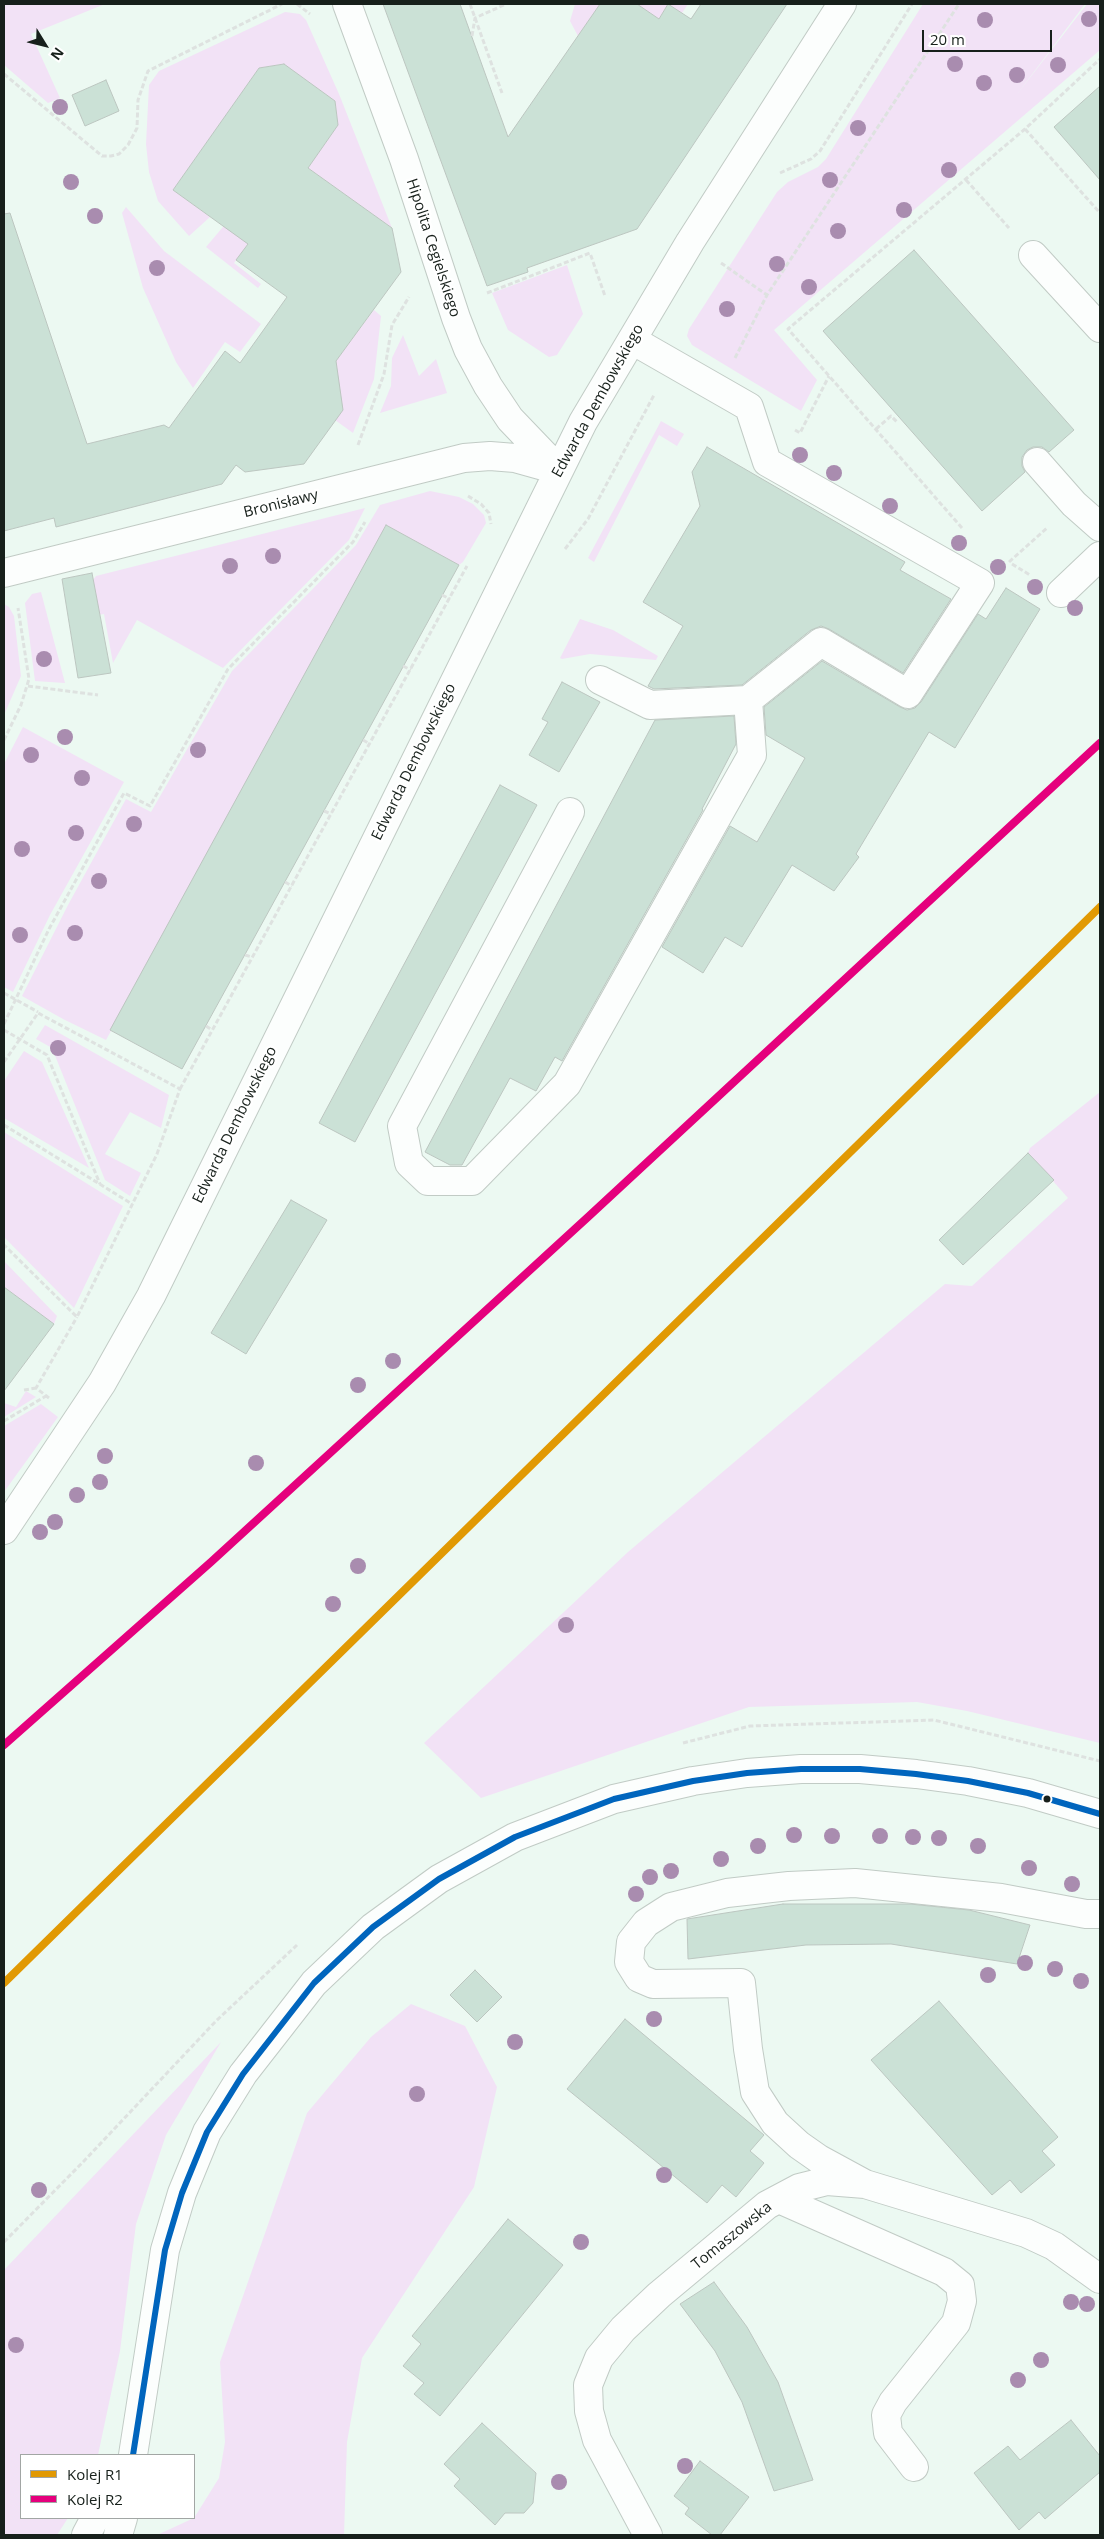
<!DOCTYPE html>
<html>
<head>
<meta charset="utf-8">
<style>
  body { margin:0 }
  #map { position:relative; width:1104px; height:2539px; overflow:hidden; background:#ecf9f2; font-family:"Open Sans",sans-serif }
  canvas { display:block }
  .frame { position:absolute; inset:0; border:5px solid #17201b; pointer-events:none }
  .legend { position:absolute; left:20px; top:2454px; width:175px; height:65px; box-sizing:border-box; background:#fff; border:1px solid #a2a6a4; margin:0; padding:6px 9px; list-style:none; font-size:15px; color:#17201b }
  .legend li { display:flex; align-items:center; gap:10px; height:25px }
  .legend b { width:25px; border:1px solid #a2a6a4 }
  .north { position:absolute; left:20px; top:20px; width:50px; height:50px; -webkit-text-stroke:4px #fff; paint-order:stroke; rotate:126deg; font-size:14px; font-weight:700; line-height:20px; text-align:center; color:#17201b }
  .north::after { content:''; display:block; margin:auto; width:18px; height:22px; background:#17201b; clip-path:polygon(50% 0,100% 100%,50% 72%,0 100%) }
  .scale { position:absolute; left:922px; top:30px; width:130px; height:22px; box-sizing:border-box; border:2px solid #17201b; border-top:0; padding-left:6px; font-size:15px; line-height:18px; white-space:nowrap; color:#17201b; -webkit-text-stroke:4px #fff; paint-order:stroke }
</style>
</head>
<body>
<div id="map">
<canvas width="1104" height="2539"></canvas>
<div class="frame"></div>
<ul class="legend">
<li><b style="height:6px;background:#e19903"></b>Kolej R1</li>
<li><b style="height:6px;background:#e5007d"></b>Kolej R2</li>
</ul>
<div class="north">N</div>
<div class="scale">20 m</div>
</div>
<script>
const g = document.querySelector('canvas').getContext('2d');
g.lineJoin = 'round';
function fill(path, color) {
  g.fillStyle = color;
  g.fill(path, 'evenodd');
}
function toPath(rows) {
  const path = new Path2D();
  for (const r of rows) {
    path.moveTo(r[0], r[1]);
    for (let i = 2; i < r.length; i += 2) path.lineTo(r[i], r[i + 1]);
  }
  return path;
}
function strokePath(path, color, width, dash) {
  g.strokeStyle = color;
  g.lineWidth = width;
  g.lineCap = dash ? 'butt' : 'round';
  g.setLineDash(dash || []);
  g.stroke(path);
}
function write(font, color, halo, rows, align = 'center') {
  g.font = font + ' "Open Sans",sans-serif';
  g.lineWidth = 5;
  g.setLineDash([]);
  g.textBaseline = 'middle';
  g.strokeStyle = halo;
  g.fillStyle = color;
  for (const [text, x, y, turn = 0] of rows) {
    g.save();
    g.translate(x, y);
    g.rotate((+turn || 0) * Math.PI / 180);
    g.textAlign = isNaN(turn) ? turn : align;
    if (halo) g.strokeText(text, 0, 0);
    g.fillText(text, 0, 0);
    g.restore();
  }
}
const green = toPath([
  [4,4,105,4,31,34,60,98,48,103,4,65],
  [575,4,600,4,578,36,570,21],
  [637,4,688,4,682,13,668,4,659,19],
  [923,4,1085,4,1015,97,1087,4,1100,4,1100,50,774,330,817,380,801,411,692,345,687,336,689,329,777,192,788,182,818,167,826,159],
  [285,12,300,14,306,20,339,94,392,228,308,168,338,125,335,101,284,64,259,68,173,190,210,217,189,236,158,201,149,172,146,144,149,85,159,71],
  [126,207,164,251,261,324,240,352,225,342,193,388,176,362,143,288,122,213],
  [228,221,252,238,234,263,261,284,258,288,206,247],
  [567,265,583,314,557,355,549,357,508,330,492,293],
  [374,310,381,316,374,379,353,433,335,420,335,362],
  [403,335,419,376,436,359,447,393,380,413,391,386,392,358],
  [661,421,684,434,677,446,659,435,594,562,588,558],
  [430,491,459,497,473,504,484,515,486,523,463,562,459,565,386,526,106,1040,63,1019,22,996,68,905,126,799,151,812,232,671,356,545,380,505],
  [365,508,349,540,223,668,137,620,113,663,104,614,70,620,69,612,96,576],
  [41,592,65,683,35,681,25,603,32,594],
  [4,604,9,607,14,616,21,676,4,715],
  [580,619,613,630,658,656,656,660,590,654,562,659,560,658],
  [23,727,124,782,50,915,13,992,4,987,4,764],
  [45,1025,169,1095,161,1128,130,1112,105,1154,141,1173,130,1196,105,1180,52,1048,36,1039],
  [24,1051,42,1062,89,1168,4,1118,4,1081],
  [1100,1092,1100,1743,967,1711,917,1702,749,1707,481,1798,424,1743,628,1552,945,1284,972,1286,1068,1198,1028,1153,1030,1148],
  [4,1132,123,1206,74,1308,4,1237],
  [4,1261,57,1316,54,1324,4,1287],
  [26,1391,36,1397,4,1417,4,1403,16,1407],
  [41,1404,58,1417,4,1492,4,1426],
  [411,2004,465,2026,497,2087,474,2187,362,2358,347,2442,344,2535,157,2535,194,2518,219,2478,225,2442,220,2362,307,2113,371,2037],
  [221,2042,166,2135,136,2224,120,2351,98,2455,21,2455,21,2518,68,2518,57,2535,4,2535,4,2270]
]);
const building = toPath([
  [383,4,460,4,508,137,600,4,637,4,659,19,668,4,691,19,701,4,787,4,637,229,527,268,528,272,487,286,383,4],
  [284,64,335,101,338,125,308,168,392,228,401,272,336,361,343,410,304,464,245,472,236,465,222,484,56,527,54,518,4,531,4,214,10,213,87,444,164,425,169,428,225,351,240,363,287,297,236,260,248,244,173,190,259,68,284,64],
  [106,80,119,111,85,126,72,95,106,80],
  [1100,86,1100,180,1054,127,1100,86],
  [914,250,1074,430,1049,452,1042,447,1033,447,1027,450,1022,457,1022,466,1025,472,982,511,823,331,914,250],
  [707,447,905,562,900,570,951,599,903,673,829,629,821,626,811,630,742,685,654,689,648,686,683,626,643,602,700,506,692,472,707,447],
  [386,525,459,565,182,1069,110,1030,386,525],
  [92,573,111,673,78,678,62,579,92,573],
  [1006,588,1040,609,955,748,929,732,856,854,859,857,834,891,792,865,742,947,725,937,703,973,662,947,730,826,757,842,805,758,766,735,764,707,822,661,900,707,907,710,915,708,921,702,978,614,986,619,1006,588],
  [562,682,600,702,559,772,529,755,548,722,542,719,562,682],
  [734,716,736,744,702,809,703,810,562,1061,555,1057,536,1091,510,1078,462,1165,450,1165,425,1152,655,720,734,716],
  [500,785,537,805,355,1142,319,1123,500,785],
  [1028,1153,1054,1180,963,1265,939,1240,1028,1153],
  [291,1200,327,1220,246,1354,211,1333,291,1200],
  [4,1287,54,1324,4,1391,4,1287],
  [783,1904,910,1904,969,1910,1030,1925,1017,1964,891,1944,806,1945,688,1959,687,1919,783,1904],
  [475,1970,502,1997,477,2022,450,1995,475,1970],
  [939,2001,1058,2137,1042,2151,1055,2165,1021,2193,1010,2180,992,2195,871,2060,939,2001],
  [625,2019,764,2135,750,2151,764,2163,736,2197,722,2185,707,2203,567,2089,625,2019],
  [508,2219,563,2265,440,2416,414,2394,424,2383,403,2366,421,2344,412,2336,508,2219],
  [714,2282,747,2327,778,2382,813,2480,774,2491,742,2402,715,2351,680,2304,714,2282],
  [1071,2420,1100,2456,1100,2472,1045,2519,1039,2512,1019,2530,974,2473,1008,2446,1020,2460,1071,2420],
  [482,2423,536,2473,533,2503,524,2513,505,2513,495,2525,454,2486,460,2479,444,2464,482,2423],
  [700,2461,749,2497,720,2535,712,2535,685,2514,689,2508,674,2496,700,2461]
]);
const path = toPath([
  [297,4,310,14],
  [470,4,502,93],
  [472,36,475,18,506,4],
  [4,74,102,156,111,156,119,154,128,145,137,128,138,100,148,71,282,4],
  [1025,129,1100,213],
  [780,173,811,159,820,151,912,4],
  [966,180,1009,228],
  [721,263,767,295],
  [487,293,590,253,605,296],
  [735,358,767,295,959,4],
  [876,429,891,416,898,423],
  [795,430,800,433,829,376],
  [358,445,384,374,392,325,409,297],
  [468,496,481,504,489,513,491,524],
  [962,528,788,329,1025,129,1100,59],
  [565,549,588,519,654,395],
  [1009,562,1047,528],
  [1012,564,1030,575],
  [442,595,450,599],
  [403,666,411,670],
  [28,686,98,695],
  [4,740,21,705,29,679,18,608],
  [363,740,370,744],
  [324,811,331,814],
  [285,882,292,886],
  [245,955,252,957],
  [4,993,38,1012],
  [4,1024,49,929,124,793,150,806,228,669,353,542,365,522],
  [206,1026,212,1030],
  [4,1030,47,1055,100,1184],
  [4,1062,38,1013,180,1089,157,1154,77,1317,4,1245],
  [180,1089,467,566],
  [4,1125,132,1204],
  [24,1390,36,1388],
  [49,1398,36,1388,77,1317],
  [4,1421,46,1396],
  [683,1743,750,1726,934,1720,1100,1761],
  [4,2242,84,2161,216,2021,297,1945]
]);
const minor = toPath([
  [347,4,404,159,456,318,468,349,488,386,510,419,556,467],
  [1033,255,1100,328],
  [1037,462,1074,504,1100,527],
  [4,573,464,458,490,456,515,458,558,470],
  [1061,593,1100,556],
  [600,680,650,705,748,700,821,642,908,694,980,583,767,462,749,407,632,340],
  [570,812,402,1126,409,1163,428,1181,472,1181,567,1084,752,755,748,700],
  [4,1530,102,1383,151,1296,583,422,690,242,842,4],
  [865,2184,819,2159,799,2145,775,2123,755,2092,748,2049,741,1983,653,1984,639,1978,629,1962,631,1942,646,1923,671,1907,727,1893,789,1886,855,1883,1001,1898,1086,1914,1100,1914],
  [779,2199,944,2272,960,2285,962,2301,956,2323,893,2402,886,2415,888,2433,914,2467],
  [133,2455,165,2250,182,2193,207,2132,243,2074,314,1983,373,1927,439,1879,515,1837,614,1799,693,1781,747,1773,801,1769,860,1769,916,1774,968,1781,1028,1793,1100,1814],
  [86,2535,95,2518],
  [118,2535,123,2518],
  [648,2535,597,2440,589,2411,588,2385,599,2358,623,2329,659,2295,767,2205,799,2188,827,2181,865,2184,1026,2233,1054,2246,1100,2279]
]);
const bus1 = toPath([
  [133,2455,165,2250,182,2193,207,2132,243,2074,314,1983,373,1927,439,1879,515,1837,614,1799,693,1781,747,1773,801,1769,860,1769,916,1774,968,1781,1028,1793,1100,1814]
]);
const rail1 = toPath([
  [4,1983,1100,907]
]);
const rail2 = toPath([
  [4,1745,211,1562,588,1217,1100,743]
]);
const trees = [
  [1089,19],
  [985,20],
  [955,64],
  [1058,65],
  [1017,75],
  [984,83],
  [60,107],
  [858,128],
  [949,170],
  [830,180],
  [71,182],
  [904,210],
  [95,216],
  [838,231],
  [777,264],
  [157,268],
  [809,287],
  [727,309],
  [800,455],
  [834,473],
  [890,506],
  [959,543],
  [273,556],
  [230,566],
  [998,567],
  [1035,587],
  [1075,608],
  [44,659],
  [65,737],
  [198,750],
  [31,755],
  [82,778],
  [134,824],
  [76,833],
  [22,849],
  [99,881],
  [75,933],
  [20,935],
  [58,1048],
  [393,1361],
  [358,1385],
  [105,1456],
  [256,1463],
  [100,1482],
  [77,1495],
  [55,1522],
  [40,1532],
  [358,1566],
  [333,1604],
  [566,1625],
  [794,1835],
  [832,1836],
  [880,1836],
  [913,1837],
  [939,1838],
  [758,1846],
  [978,1846],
  [721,1859],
  [1029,1868],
  [671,1871],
  [650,1877],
  [1072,1884],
  [636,1894],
  [1025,1963],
  [1055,1969],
  [988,1975],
  [1081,1981],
  [654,2019],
  [515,2042],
  [417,2094],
  [664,2175],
  [39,2190],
  [581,2242],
  [1071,2302],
  [1087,2304],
  [16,2345],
  [1041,2360],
  [1018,2380],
  [685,2466],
  [559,2482]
];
const markers = [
  [1047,1799,4.5,"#17201b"]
];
const streetNames = [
  ["Hipolita Cegielskiego",433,248,72],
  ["Edwarda Dembowskiego",598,401,-61],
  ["Bronisławy",281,504,-14],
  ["Edwarda Dembowskiego",414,762,-64],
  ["Edwarda Dembowskiego",235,1125,-64],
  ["Tomaszowska",732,2236,-39]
];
fill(green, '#f2e2f6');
fill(building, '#cbe1d6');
strokePath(building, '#bcc6c0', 1);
strokePath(minor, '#c1cbc5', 30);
strokePath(path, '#dee2e0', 3, [5, 2.5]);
strokePath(minor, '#fcfefd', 28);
strokePath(bus1, '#0065bd', 6);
strokePath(rail1, '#e19903', 8);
strokePath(rail2, '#e5007d', 8);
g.fillStyle = '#a98caf';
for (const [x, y] of trees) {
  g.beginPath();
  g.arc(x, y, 8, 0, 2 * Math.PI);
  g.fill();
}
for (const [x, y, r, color] of markers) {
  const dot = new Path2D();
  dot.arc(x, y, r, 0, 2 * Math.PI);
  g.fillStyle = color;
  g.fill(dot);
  strokePath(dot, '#fff', 2);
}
write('15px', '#17201b', '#fff', streetNames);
</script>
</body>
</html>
